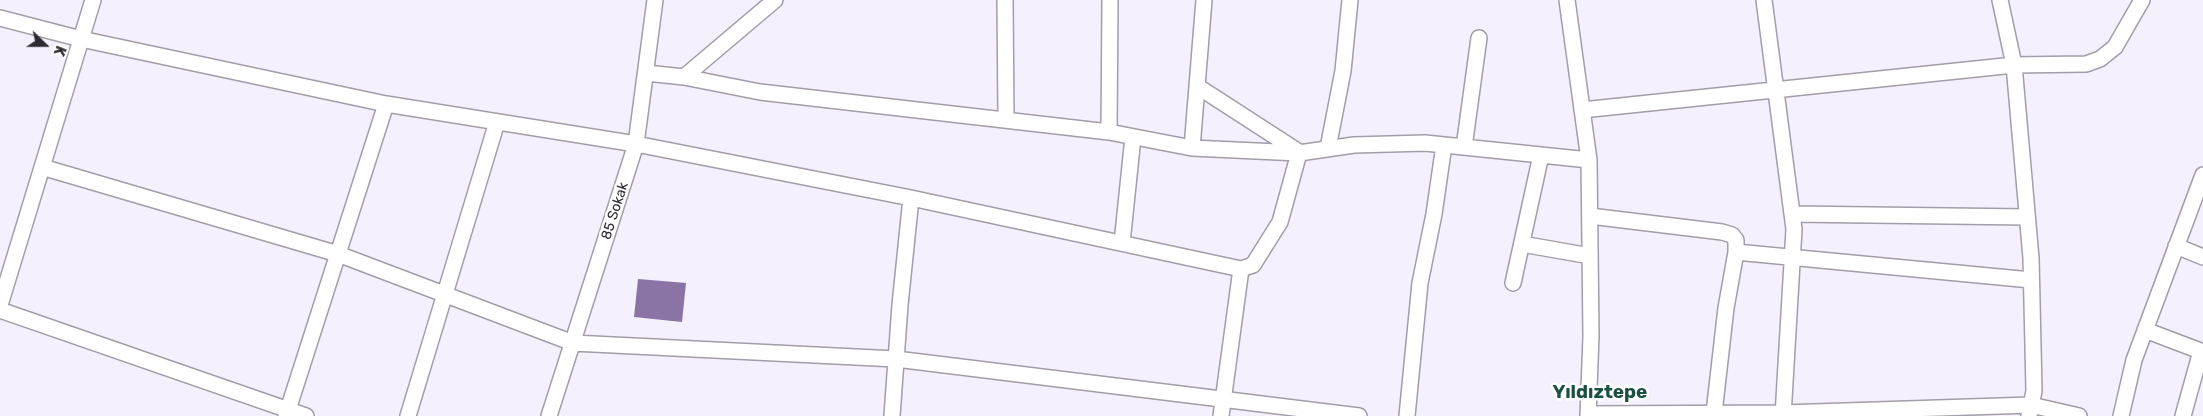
<!DOCTYPE html>
<html>
<head>
<meta charset="utf-8">
<style>
  body { margin:0 }
  #map { position:relative; width:2203px; height:416px; overflow:hidden; background:#f5f0fd; font-family:Rubik,sans-serif }
  canvas { display:block }
  .north { position:absolute; left:20px; top:20px; width:50px; height:50px; -webkit-text-stroke:4px #fff; paint-order:stroke; rotate:112deg; font-size:14px; font-weight:700; line-height:20px; text-align:center; color:#2d2b30 }
  .north::after { content:''; display:block; margin:auto; width:18px; height:22px; background:#2d2b30; clip-path:polygon(50% 0,100% 100%,50% 72%,0 100%) }
</style>
</head>
<body>
<div id="map">
<canvas width="2203" height="416"></canvas>
<div class="north">K</div>
</div>
<script>
const g = document.querySelector('canvas').getContext('2d');
g.lineJoin = 'round';
function fill(path, color) {
  g.fillStyle = color;
  g.fill(path, 'evenodd');
}
function toPath(rows) {
  const path = new Path2D();
  for (const r of rows) {
    path.moveTo(r[0], r[1]);
    for (let i = 2; i < r.length; i += 2) path.lineTo(r[i], r[i + 1]);
  }
  return path;
}
function strokePath(path, color, width, dash) {
  g.strokeStyle = color;
  g.lineWidth = width;
  g.lineCap = dash ? 'butt' : 'round';
  g.setLineDash(dash || []);
  g.stroke(path);
}
function write(font, color, halo, rows, align = 'center') {
  g.font = font + ' Rubik,sans-serif';
  g.lineWidth = 5;
  g.setLineDash([]);
  g.textBaseline = 'middle';
  g.strokeStyle = halo;
  g.fillStyle = color;
  for (const [text, x, y, turn = 0] of rows) {
    g.save();
    g.translate(x, y);
    g.rotate((+turn || 0) * Math.PI / 180);
    g.textAlign = isNaN(turn) ? turn : align;
    if (halo) g.strokeText(text, 0, 0);
    g.fillText(text, 0, 0);
    g.restore();
  }
}
const building = toPath([
  [638,279,686,283,682,322,634,317]
]);
const minor = toPath([
  [1005,0,1006,120],
  [1567,0,1589,160,1591,336,1588,416],
  [1764,0,1794,229,1783,416],
  [2000,0,2014,65,2031,258,2034,391,2029,416],
  [0,18,81,39,386,104,636,144,911,198,1241,269,1253,265,1280,222,1299,153,1354,145,1425,143,1589,160],
  [646,73,684,77,775,0],
  [684,77,760,92,1109,132,1192,148,1299,153],
  [1197,86,1299,152],
  [1582,110,2014,65,2086,64,2100,59,2115,47,2142,0],
  [1109,132,1110,0],
  [1464,147,1479,38],
  [1192,148,1204,0],
  [1328,148,1343,71,1350,0],
  [42,167,338,254,573,343,896,359,1359,416],
  [1792,214,2027,217],
  [1590,216,1722,232,1732,235,1736,240,1736,252,2031,280],
  [1122,243,1133,137],
  [1522,244,1590,256],
  [2176,246,2203,257],
  [1513,283,1541,155],
  [0,305,93,0],
  [0,310,306,416],
  [2145,330,2203,352],
  [1714,413,1726,308,1736,252],
  [1588,414,1783,413,2031,405,2079,416],
  [286,416,386,104],
  [408,416,497,122],
  [549,416,636,144,655,0],
  [892,416,900,305,911,198],
  [1221,416,1241,269],
  [1407,416,1420,283,1434,214,1444,145],
  [2121,416,2134,360,2203,175],
  [2183,416,2201,351]
]);
const streetNames = [
  ["85 Sokak",615,211,-72]
];
const districtNames = [
  ["Yıldıztepe",1600,393]
];
fill(building, '#8a73a5');
strokePath(minor, '#a29da8', 18);
strokePath(minor, '#fff', 15);
write('14px', '#2d2b30', '#fff', streetNames);
write('bold 19px', '#1c5043', '#fff', districtNames);
</script>
</body>
</html>
